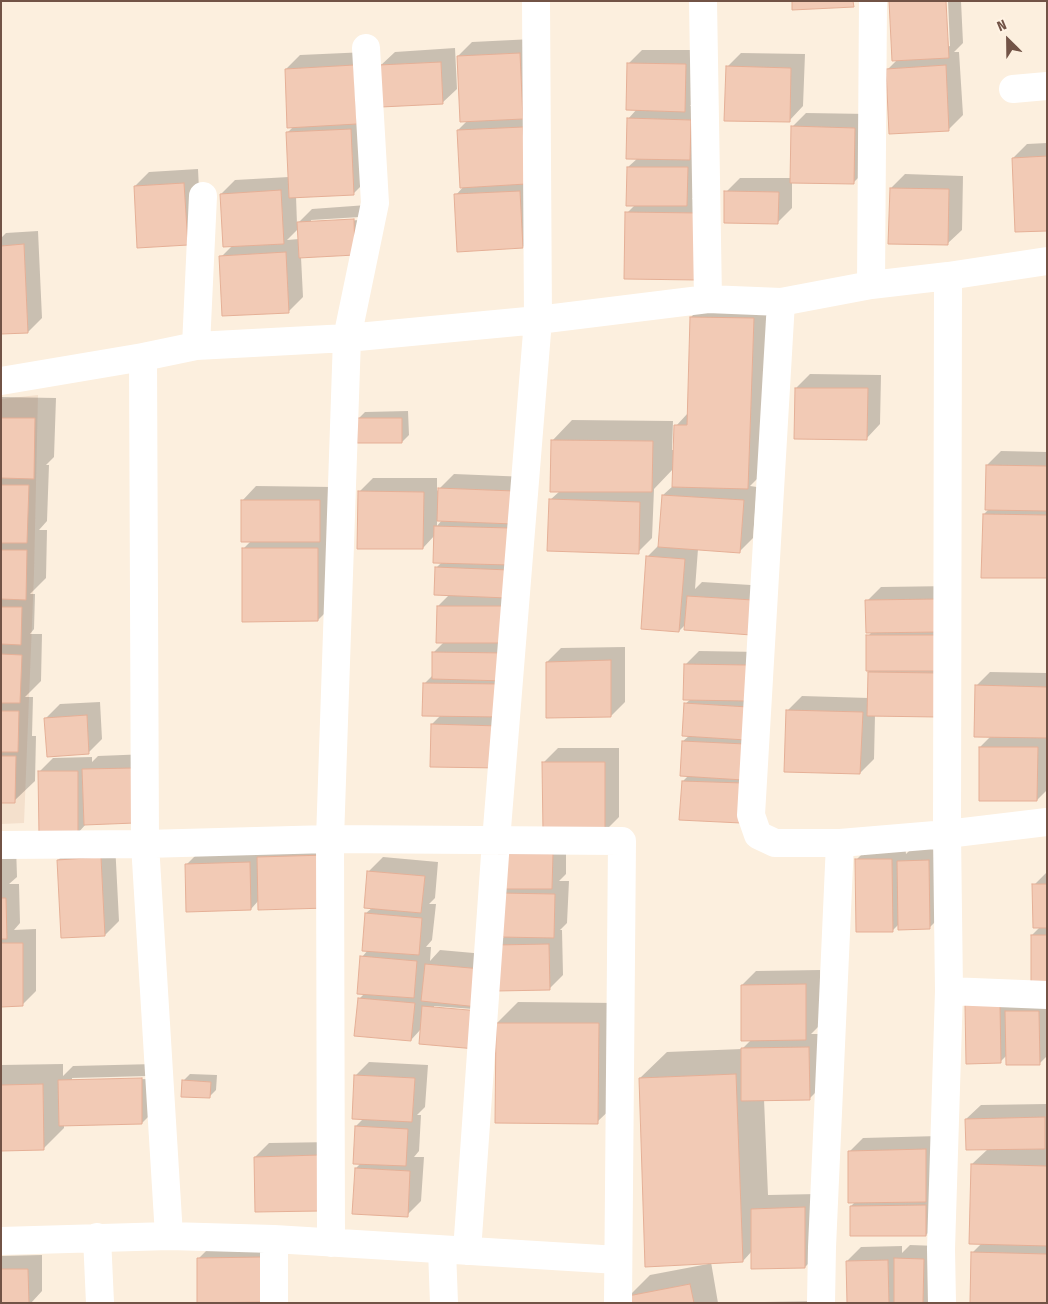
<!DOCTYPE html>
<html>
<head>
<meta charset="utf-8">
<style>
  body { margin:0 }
  #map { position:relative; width:1048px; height:1304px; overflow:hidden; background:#fcefde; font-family:"Fira Sans Condensed",sans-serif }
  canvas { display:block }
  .frame { position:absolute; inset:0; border:2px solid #725346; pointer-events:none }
  .north { position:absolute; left:983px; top:15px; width:50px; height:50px; -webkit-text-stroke:4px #fff3e4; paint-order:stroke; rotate:337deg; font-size:14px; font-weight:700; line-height:20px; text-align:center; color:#725346 }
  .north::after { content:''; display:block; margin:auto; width:18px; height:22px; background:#725346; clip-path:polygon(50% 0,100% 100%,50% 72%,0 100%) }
</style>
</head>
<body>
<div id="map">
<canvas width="1048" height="1304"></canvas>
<div class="frame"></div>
<div class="north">N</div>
</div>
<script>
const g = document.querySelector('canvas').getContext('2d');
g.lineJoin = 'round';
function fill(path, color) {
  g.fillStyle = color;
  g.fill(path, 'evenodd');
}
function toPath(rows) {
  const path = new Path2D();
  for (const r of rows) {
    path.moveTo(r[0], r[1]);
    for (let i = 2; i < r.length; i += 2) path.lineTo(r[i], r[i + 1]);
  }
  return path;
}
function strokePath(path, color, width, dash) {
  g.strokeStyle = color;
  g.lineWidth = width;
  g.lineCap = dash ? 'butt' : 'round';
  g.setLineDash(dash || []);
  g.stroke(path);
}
const residential = toPath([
  [38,395,34,574,24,823,1,824,1,399]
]);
const shadow = toPath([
  [948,1,961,1,963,43,954,52,959,52,963,115,949,129,888,69,897,60,950,46],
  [533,39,537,233,523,247,456,195,464,186,458,130,468,120,458,56,472,42],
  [455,48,457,89,442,103,380,66,395,52],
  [642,50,700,50,699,97,690,106,705,106,700,191,692,199,713,200,711,265,627,213,635,205,628,167,638,158,628,119,637,109,628,64],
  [367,52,368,179,354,193,296,196,297,224,312,209,367,205,369,240,301,257,303,297,289,311,221,257,232,246,221,194,235,180,289,177,287,133,294,126,286,69,300,55],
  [360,217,360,220,311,223,311,220],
  [299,228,299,239,287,240],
  [741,53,805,54,803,106,789,121,727,67],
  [806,113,869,114,867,169,853,183,792,182,792,208,778,222,726,192,740,178,791,178,792,127],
  [1047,143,1047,229,1013,158,1027,144],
  [198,169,201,230,187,244,135,186,149,172],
  [905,174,963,176,962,230,947,244,891,188],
  [38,231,42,318,28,332,1,333,1,238,6,233],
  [712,296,775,298,769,467,750,486,757,487,753,538,739,552,698,549,695,589,702,582,767,586,764,620,686,624,679,631,647,557,659,545,663,495,674,485,674,468,654,489,652,538,638,552,550,500,560,491,552,441,572,420,673,421,672,450,675,450,676,426,688,413,691,317],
  [810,374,881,375,880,424,866,439,796,388],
  [1,397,56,398,54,457,46,465,49,465,47,521,39,530,47,530,46,578,30,594,35,594,34,629,30,634,42,634,41,681,25,697,33,697,32,736,36,736,35,781,14,801,1,801],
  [408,411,409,435,402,442,358,419,365,412],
  [1001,451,1047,452,1047,577,984,514,989,509,987,465],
  [454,474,528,477,513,753,432,724,441,715,424,684,433,675,433,653,444,642,438,606,449,595,437,567,442,562,435,535,423,548,359,492,373,478,437,478,437,491],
  [437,520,442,520,437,526],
  [256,486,334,487,339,599,318,620,243,549,252,540,242,501],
  [952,586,953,659,875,715,874,759,860,773,788,710,802,696,869,698,868,636,872,632,867,601,881,587],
  [625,647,625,702,611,716,547,662,561,648],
  [699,651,761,652,755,807,683,781,688,776,683,741,689,736,685,704,691,699,685,665],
  [990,672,1047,673,1047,790,1037,800,980,747,991,736,976,686],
  [100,702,102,739,88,753,46,718,60,704],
  [558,748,619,748,619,817,605,831,544,762],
  [148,754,78,833,39,772,53,758,92,757,92,762,98,756],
  [566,840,566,874,559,881,569,881,567,923,560,930,562,930,563,975,549,989,497,963,490,1033,421,1029,411,1040,359,999,365,993,362,957,368,950,363,950,366,913,372,908,365,907,369,871,383,857,438,862,435,898,429,904,436,904,432,940,426,947,431,947,430,961,440,950,496,955,496,945,505,936,500,854],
  [434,1006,486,1010,486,1013,434,1008],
  [340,842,259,900,251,909,186,865,200,851],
  [115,843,119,921,105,935,58,860,72,846],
  [905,845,906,854,913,847,943,847,943,914,929,928,899,924,892,931,856,860,870,846],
  [1,846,16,846,17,877,9,884,19,884,20,923,14,930,36,929,36,991,22,1005,1,1006],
  [1047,872,1047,983,1032,935,1040,927,1034,885],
  [820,970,820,1025,811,1034,823,1034,824,1084,810,1098,764,1099,768,1195,818,1194,819,1253,805,1267,752,1251,743,1261,711,1262,718,1303,630,1303,629,1296,650,1275,708,1264,640,1078,667,1052,742,1049,751,1040,742,985,756,971],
  [1047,997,1047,1056,1039,1064,1007,1055,1000,1062,966,1005],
  [518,1002,619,1003,618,1102,597,1122,497,1023],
  [369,1062,428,1065,425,1107,417,1115,421,1115,419,1151,414,1157,424,1157,421,1201,407,1215,356,1168,361,1163,356,1126,364,1118,355,1076],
  [63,1064,63,1076,73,1066,155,1064,156,1109,142,1123,64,1125,64,1128,43,1149,1,1149,1,1065],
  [148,1076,148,1079,72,1081,72,1078],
  [190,1074,217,1075,216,1090,209,1097,183,1081],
  [1047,1104,1047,1303,972,1253,982,1243,972,1164,988,1149,966,1119,981,1105],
  [939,1136,940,1221,926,1235,851,1206,856,1201,849,1152,863,1138],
  [333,1142,334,1195,255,1157,269,1143],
  [276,1244,274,1303,200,1303,198,1259,212,1245],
  [910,1245,938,1246,939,1303,848,1303,847,1261,861,1247,902,1246,902,1253],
  [42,1255,42,1291,31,1303,1,1303,1,1256],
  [820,1301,820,1303,764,1303,764,1302]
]);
const building = toPath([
  [792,1,853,1,854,7,792,10,792,1],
  [889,1,946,1,949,58,892,61,889,1],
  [520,53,523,119,460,122,457,56,520,53],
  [441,62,443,104,381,107,379,65,441,62],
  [627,63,686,64,685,112,626,110,627,63],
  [354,65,357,124,287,128,285,69,354,65],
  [946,65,949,131,889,134,886,69,946,65],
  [726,66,791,68,790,122,724,121,726,66],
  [627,118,691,120,690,160,626,159,627,118],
  [791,126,855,128,854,184,790,183,791,126],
  [523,127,526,184,460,188,457,130,523,127],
  [351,129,354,195,289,198,286,132,351,129],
  [1047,156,1047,231,1015,232,1012,158,1047,156],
  [627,167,688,167,687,206,626,206,627,167],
  [184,183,188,245,137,248,134,186,184,183],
  [890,188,949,189,948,245,888,244,890,188],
  [281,190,284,244,223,247,220,194,281,190],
  [520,191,523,248,457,252,454,194,520,191],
  [724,191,779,192,778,224,724,223,724,191],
  [625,212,699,213,698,280,624,279,625,212],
  [354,219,355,255,299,258,297,222,354,219],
  [24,244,28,333,1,334,1,246,24,244],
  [286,252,289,313,222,316,219,256,286,252],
  [690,317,754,318,748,489,672,487,674,425,687,425,690,317],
  [795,388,868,388,867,440,794,439,795,388],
  [1,418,35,418,34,479,1,478,1,418],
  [357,418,402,418,402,443,357,443,357,418],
  [551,440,653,441,652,492,550,492,551,440],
  [986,465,1047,466,1047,511,985,510,986,465],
  [1,485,29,485,27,543,1,543,1,485],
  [438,488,514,491,513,524,437,521,438,488],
  [358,491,424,492,423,549,357,549,358,491],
  [662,495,744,500,740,553,658,547,662,495],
  [549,499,640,502,639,554,547,551,549,499],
  [241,500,320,500,320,542,241,542,241,500],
  [983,514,1047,515,1047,578,981,578,983,514],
  [434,526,510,528,509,565,433,563,434,526],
  [242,548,318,548,318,621,242,622,242,548],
  [1,550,27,550,26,600,1,599,1,550],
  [646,556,685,559,679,632,641,629,646,556],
  [435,567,509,570,507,598,434,595,435,567],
  [687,596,753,600,751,635,684,630,687,596],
  [938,599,938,632,866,633,865,600,938,599],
  [437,606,510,606,510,643,436,643,437,606],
  [1,607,22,607,21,645,1,644,1,607],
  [866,635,941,635,941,671,866,671,866,635],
  [432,652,506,653,506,681,432,679,432,652],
  [1,654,22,655,20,703,1,703,1,654],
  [611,660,611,717,546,718,546,662,611,660],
  [684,664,747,665,747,701,683,700,684,664],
  [868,672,939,673,938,717,867,716,868,672],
  [423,683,501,684,500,717,422,716,423,683],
  [975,685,1047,687,1047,738,974,737,975,685],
  [684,703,748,707,746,740,682,736,684,703],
  [786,710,863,712,860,774,784,772,786,710],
  [1,711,19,711,18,752,1,752,1,711],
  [87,715,89,754,47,757,44,718,87,715],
  [431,724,500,726,499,768,430,767,431,724],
  [682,741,745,744,743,780,680,776,682,741],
  [979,747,1038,747,1037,801,979,801,979,747],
  [1,756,16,756,15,803,1,803,1,756],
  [542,762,605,762,605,832,543,832,542,762],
  [134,768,135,823,84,825,82,769,134,768],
  [38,771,78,771,78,835,39,835,38,771],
  [682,781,743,783,741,823,679,820,682,781],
  [499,854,553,854,552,889,499,889,499,854],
  [326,855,327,908,258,910,257,857,326,855],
  [101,857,105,936,61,938,57,860,101,857],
  [855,859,892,859,893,932,856,932,855,859],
  [929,860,930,929,898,930,897,861,929,860],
  [250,862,251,910,186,912,185,864,250,862],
  [367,871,425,876,421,913,364,908,367,871],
  [1032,884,1047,884,1047,928,1033,928,1032,884],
  [500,893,555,894,554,938,499,937,500,893],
  [1,898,6,898,7,939,1,939,1,898],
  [365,913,422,918,419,955,362,951,365,913],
  [1031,935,1047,935,1047,985,1031,985,1031,935],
  [1,943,23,943,23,1006,1,1007,1,943],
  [549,944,550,990,496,991,495,945,549,944],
  [360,956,417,961,414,998,357,994,360,956],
  [425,964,482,969,478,1007,421,1001,425,964],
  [806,984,806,1040,741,1041,741,985,806,984],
  [358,998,415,1003,411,1041,354,1036,358,998],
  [965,1004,1000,1004,1001,1063,966,1064,965,1004],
  [422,1006,480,1011,476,1049,419,1044,422,1006],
  [1005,1011,1039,1011,1040,1065,1006,1065,1005,1011],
  [496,1023,599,1023,598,1124,495,1123,496,1023],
  [809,1047,810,1100,741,1101,741,1048,809,1047],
  [736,1074,743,1262,645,1267,639,1078,736,1074],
  [354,1075,415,1078,412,1122,352,1119,354,1075],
  [142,1078,142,1124,59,1126,58,1080,142,1078],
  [182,1080,211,1082,210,1098,181,1097,182,1080],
  [43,1084,44,1150,1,1151,1,1085,43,1084],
  [1045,1117,1045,1149,966,1150,965,1119,1045,1117],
  [355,1126,408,1129,406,1166,353,1164,355,1126],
  [926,1149,926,1202,848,1203,848,1151,926,1149],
  [319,1155,320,1211,255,1212,254,1157,319,1155],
  [971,1164,1047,1166,1047,1246,969,1244,971,1164],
  [355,1168,410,1171,408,1217,352,1214,355,1168],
  [926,1205,926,1236,850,1236,850,1206,926,1205],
  [805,1207,805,1268,751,1269,751,1209,805,1207],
  [971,1252,1047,1254,1047,1303,970,1303,971,1252],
  [263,1257,263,1302,197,1303,197,1258,263,1257],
  [894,1258,924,1259,923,1303,894,1303,894,1258],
  [888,1260,889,1303,847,1303,846,1261,888,1260],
  [1,1269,28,1269,29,1303,1,1303,1,1269],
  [690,1284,694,1303,629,1303,628,1296,690,1284]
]);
const minor = toPath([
  [703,1,708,299],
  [1013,89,1047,86],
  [871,285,873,1],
  [781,302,751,815,758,835,775,843,840,843,947,834,1047,822],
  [196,346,203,196],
  [143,357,145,844,169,1236],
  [1,381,143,357,196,346,347,338,538,320,708,299,781,302,871,285,948,276,1047,261],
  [1,845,145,844,330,839,622,841,618,1303],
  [949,991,1047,995],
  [97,1237,100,1303],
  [1,1241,169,1236,274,1239,618,1260],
  [331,1243,330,839,347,338,375,203,366,48],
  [442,1250,444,1303],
  [467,1251,496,841,538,320,536,1],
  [274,1303,274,1239],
  [821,1303,822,1247,840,843],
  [942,1303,941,1249,949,991,947,834,948,276]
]);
fill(residential, '#f4e0cc');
fill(shadow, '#0003');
fill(building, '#f2cab5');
strokePath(building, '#e5af96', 1);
strokePath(minor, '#fff', 28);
</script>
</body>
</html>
